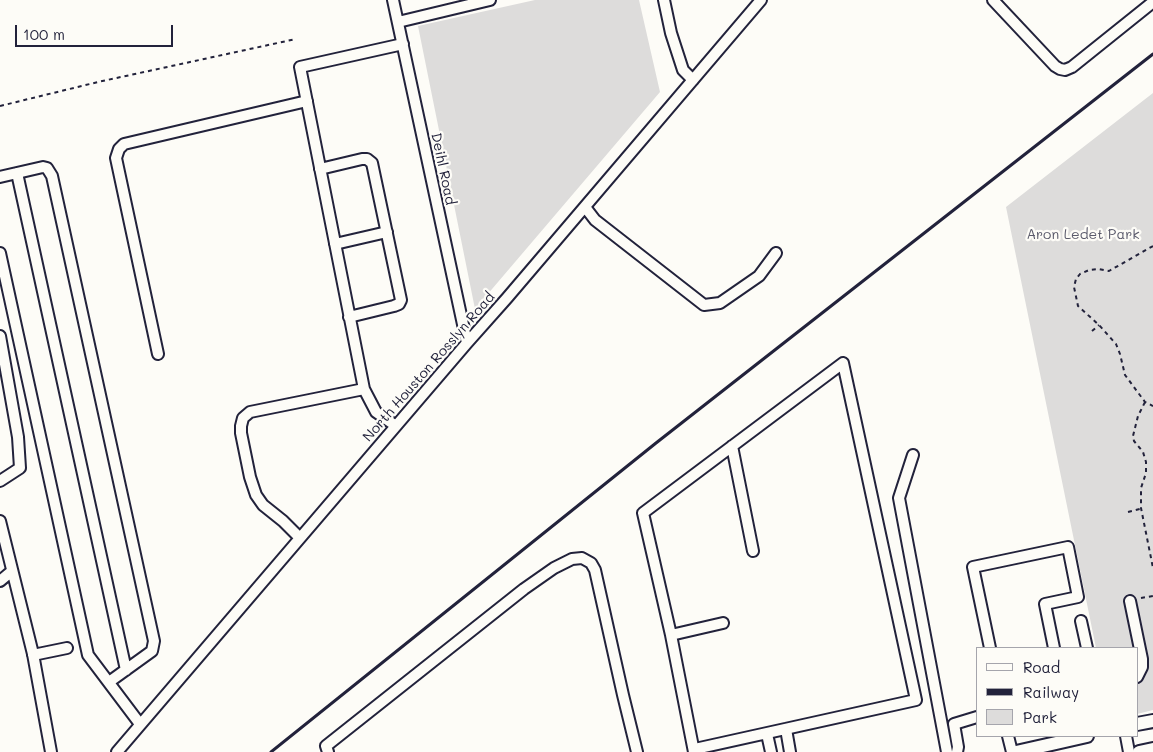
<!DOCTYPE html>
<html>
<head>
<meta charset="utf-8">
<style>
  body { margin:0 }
  #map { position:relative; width:1153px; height:752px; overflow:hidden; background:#fdfcf7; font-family:Mali,sans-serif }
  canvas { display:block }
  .legend { position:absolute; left:976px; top:647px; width:162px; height:90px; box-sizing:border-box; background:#fdfcf7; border:1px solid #a5a5ac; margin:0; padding:6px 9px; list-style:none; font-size:15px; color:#22223b }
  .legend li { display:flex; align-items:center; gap:10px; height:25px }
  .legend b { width:25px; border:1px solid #a5a5ac }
  .scale { position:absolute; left:15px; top:25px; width:158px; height:22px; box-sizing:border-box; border:2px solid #22223b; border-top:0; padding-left:6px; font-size:15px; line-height:18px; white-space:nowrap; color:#22223b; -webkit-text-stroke:4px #fdfcf7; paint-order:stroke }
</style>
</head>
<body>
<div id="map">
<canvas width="1153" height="752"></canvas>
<ul class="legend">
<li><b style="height:6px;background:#fdfcf7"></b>Road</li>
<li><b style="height:6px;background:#22223b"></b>Railway</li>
<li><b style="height:14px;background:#dddcdb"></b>Park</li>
</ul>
<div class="scale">100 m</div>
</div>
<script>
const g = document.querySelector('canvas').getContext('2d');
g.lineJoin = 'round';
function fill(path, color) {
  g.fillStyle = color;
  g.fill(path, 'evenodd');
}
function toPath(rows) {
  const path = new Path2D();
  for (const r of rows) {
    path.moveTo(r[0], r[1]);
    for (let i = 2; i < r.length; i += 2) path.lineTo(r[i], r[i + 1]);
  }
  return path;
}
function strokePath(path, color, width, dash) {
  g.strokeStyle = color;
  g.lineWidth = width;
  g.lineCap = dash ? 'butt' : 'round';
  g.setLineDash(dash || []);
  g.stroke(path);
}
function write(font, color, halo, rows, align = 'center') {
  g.font = font + ' Mali,sans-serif';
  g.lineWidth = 4.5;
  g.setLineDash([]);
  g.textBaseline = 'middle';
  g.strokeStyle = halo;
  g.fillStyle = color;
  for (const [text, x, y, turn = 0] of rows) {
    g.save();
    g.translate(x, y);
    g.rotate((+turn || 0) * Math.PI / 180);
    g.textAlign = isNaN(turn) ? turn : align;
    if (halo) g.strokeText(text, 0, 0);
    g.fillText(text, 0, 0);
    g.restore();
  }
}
const green = toPath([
  [535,0,639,0,660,92,475,309,418,26],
  [1153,93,1153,710,1137,714,1137,648,1096,648,1006,207]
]);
const path = toPath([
  [0,106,98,82,296,39],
  [1153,246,1109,271,1099,269,1089,270,1080,274,1076,279,1074,287,1078,306,1099,325,1116,344,1120,354,1125,375,1145,402,1153,406],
  [1092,331,1099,325],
  [1145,402,1138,416,1133,436,1134,441,1143,452,1146,462,1146,473,1141,488,1141,508,1153,568],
  [1128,512,1140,509],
  [1141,598,1153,596]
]);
const minor = toPath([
  [393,0,467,343],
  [664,0,671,33,683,70,693,80],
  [993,0,1055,66,1060,69,1065,70,1072,67,1153,2],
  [398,22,490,0],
  [320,169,362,159,367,159,372,163,401,300,399,304,394,306,349,317],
  [17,173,126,670],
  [0,177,43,167,47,168,52,176,154,641,152,651,109,682],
  [585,207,595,220,704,305,720,303,759,276,776,253],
  [335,244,387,232],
  [0,253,88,655,140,724],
  [0,336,18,437,20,468,0,481],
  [158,354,116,158,119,149,124,144,307,101],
  [364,389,300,67,403,44],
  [732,446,753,551],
  [913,455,899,498,947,752],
  [0,521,33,654,51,752],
  [300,538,283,521,263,505,256,495,250,477,241,433,241,426,243,418,250,412,364,389,376,412,396,426],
  [0,581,12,571],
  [1130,601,1142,659,1142,667,1137,677],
  [1081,621,1087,648],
  [671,635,723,623],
  [990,648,973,567,1068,547,1078,597,1045,604,1054,648],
  [33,655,67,648],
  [786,729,790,752],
  [767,734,771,752],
  [1008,736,1012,752],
  [1126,736,1129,752],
  [117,752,467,343,507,298,761,0],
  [328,752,326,746,524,589,554,568,572,559,582,558,591,563,595,570,623,695,637,752],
  [694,752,671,635,643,513,843,363,916,700,695,749],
  [957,752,958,747,954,724,977,717]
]);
const major = toPath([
  [1137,724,1153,721],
  [1016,752,1087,736],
  [1139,752,1153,749]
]);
const rail = toPath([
  [271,752,656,443,1153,54]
]);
const streetNames = [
  ["Deihl Road",443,169,78],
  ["North Houston Rosslyn Road",429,367,-49]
];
const parkNames = [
  ["Aron Ledet Park",1083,235]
];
fill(green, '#dddcdb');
strokePath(minor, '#22223b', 14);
strokePath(major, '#22223b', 16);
strokePath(path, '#22223b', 2, [4, 4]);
strokePath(minor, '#fdfcf7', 10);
strokePath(major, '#fdfcf7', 12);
strokePath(rail, '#22223b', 3);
write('14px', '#22223b', '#fdfcf7', streetNames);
write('14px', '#5a5a6b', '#fdfcf7', parkNames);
</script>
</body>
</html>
